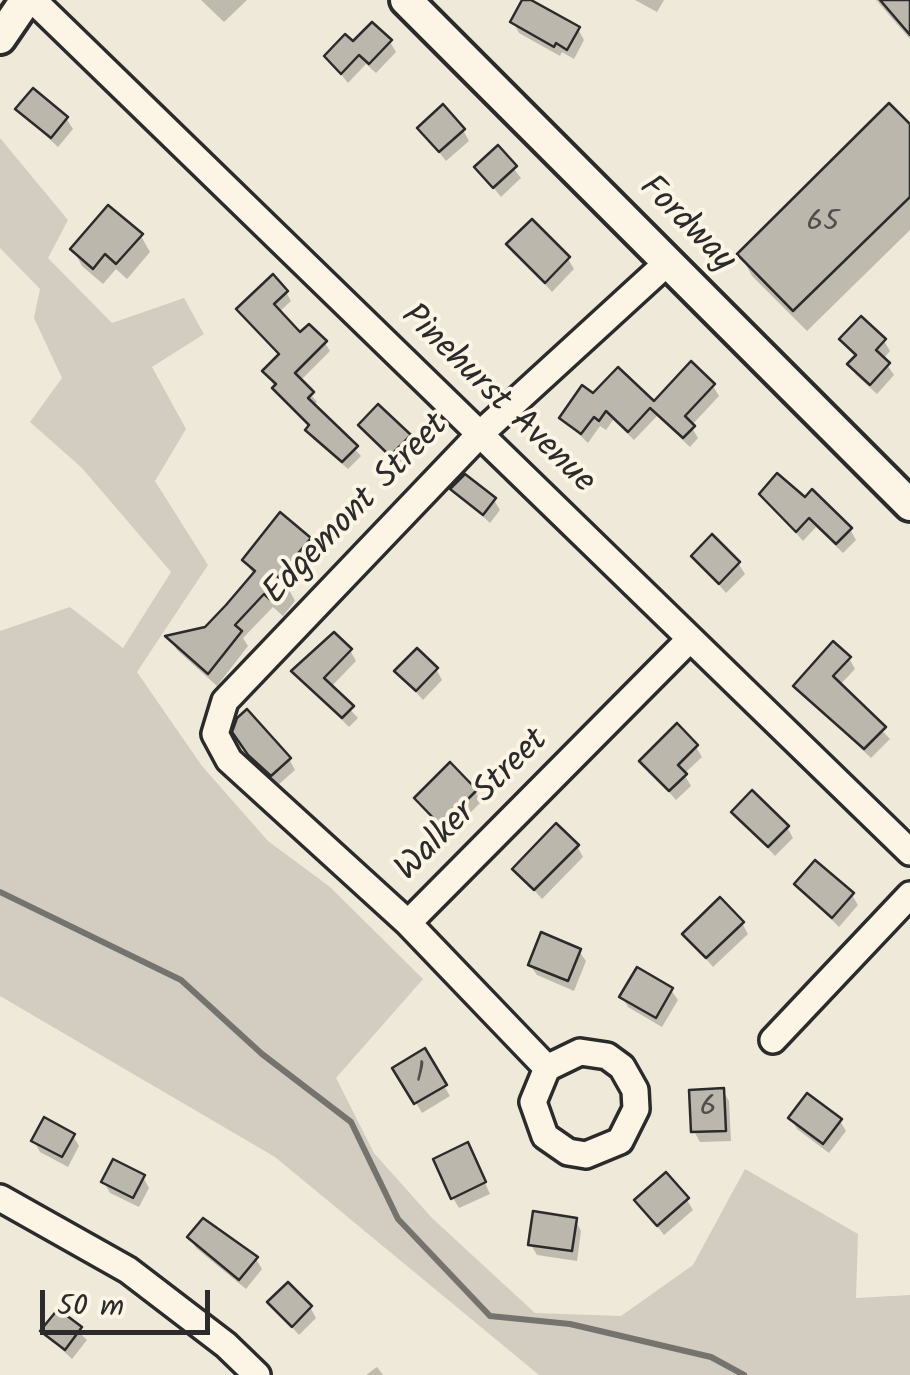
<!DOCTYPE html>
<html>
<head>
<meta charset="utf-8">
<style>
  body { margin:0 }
  #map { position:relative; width:910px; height:1375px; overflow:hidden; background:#efe9da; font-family:Kalam,sans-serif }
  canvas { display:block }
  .scale { position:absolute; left:40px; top:1290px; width:170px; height:45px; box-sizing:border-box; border:5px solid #2b2b2b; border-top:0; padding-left:12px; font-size:30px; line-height:35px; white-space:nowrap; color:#2b2b2b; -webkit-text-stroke:8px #fcf5e5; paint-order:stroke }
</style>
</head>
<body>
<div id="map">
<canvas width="910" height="1375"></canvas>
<div class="scale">50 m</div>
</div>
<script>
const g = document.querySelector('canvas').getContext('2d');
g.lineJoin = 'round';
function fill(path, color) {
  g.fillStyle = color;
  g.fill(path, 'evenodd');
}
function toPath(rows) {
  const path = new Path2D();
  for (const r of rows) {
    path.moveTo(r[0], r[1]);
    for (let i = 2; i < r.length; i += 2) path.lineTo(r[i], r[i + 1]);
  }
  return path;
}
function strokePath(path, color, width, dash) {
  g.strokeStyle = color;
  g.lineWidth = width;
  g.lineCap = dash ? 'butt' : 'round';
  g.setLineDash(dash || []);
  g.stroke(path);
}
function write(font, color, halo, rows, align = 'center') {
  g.font = font + ' Kalam,sans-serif';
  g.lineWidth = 8;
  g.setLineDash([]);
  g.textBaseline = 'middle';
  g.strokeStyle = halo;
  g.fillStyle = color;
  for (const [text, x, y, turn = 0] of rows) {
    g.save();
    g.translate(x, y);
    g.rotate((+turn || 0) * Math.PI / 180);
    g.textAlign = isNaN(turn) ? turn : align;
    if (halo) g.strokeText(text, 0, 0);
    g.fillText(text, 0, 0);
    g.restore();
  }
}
const green = toPath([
  [0,138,68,220,48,258,112,323,184,298,204,334,152,367,186,429,155,481,208,565,137,672,202,766,268,841,330,887,423,979,336,1078,374,1153,432,1218,535,1313,621,1316,693,1265,745,1169,858,1234,856,1298,910,1295,910,1375,539,1375,275,1157,0,996,0,631,70,607,123,648,171,572,82,468,30,422,62,378,34,318,40,289,0,248]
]);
const shadow = toPath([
  [201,0,247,0,224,22],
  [525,0,578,29,584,40,574,59,562,52,560,56,519,33,513,22],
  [635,0,664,0,657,12],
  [876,0,910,0,910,39],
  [390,42,396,52,376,73,366,64,348,83,327,57,353,45],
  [18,110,66,118,73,129,58,147],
  [420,128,463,130,469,141,446,161],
  [910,128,910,230,807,331,752,276,740,254],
  [498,149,521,178,501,197,477,167],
  [141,236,150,252,127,279,116,269,103,284,82,266,73,249],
  [509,245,568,259,574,269,552,292],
  [286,292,291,301,278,313,300,336,325,343,330,351,300,381,317,402,313,406,361,456,348,469,313,439,311,427,280,397,266,371,280,356,244,318],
  [842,340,884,341,890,351,883,359,894,375,877,394,856,375,850,365,857,358],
  [713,386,719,396,691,426,698,438,690,447,657,416,634,440,613,420,606,430,600,426,588,443,562,418,594,397,654,404],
  [361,425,409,437,415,448,398,465],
  [453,489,494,500,500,510,490,523],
  [762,494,805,501,850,529,856,540,843,553,816,527,803,541],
  [281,515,309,540,317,554,288,588,295,601,283,616,273,607,243,638,248,646,217,686,177,650,169,637,206,629,254,576,245,560],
  [694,556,738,563,745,574,726,593],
  [350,650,356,661,330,688,358,718,349,727,294,672],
  [849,658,855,669,839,686,890,739,871,758,796,687],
  [436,669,442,680,423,700,398,672],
  [242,743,289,759,295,770,278,785],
  [696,747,702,757,684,774,691,786,676,800,642,761],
  [475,791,481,802,448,835,417,799],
  [734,812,787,827,793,838,775,856],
  [577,846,583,857,542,899,515,869],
  [797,885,852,895,858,905,839,927],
  [742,923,748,934,713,967,685,934],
  [579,951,586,961,574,991,537,975,530,965],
  [671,990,678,1000,662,1027,628,1007,622,997],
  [424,1052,450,1096,422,1113,396,1068],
  [723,1091,729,1101,731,1141,700,1142,694,1131],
  [791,1118,840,1121,846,1131,829,1153,797,1129],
  [73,1136,79,1146,68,1167,40,1152,34,1141],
  [473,1156,490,1194,459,1208,453,1198],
  [143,1177,149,1188,139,1207,110,1193,104,1182],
  [637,1200,687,1200,693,1210,664,1235],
  [575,1220,581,1231,577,1261,537,1255,531,1245],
  [190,1237,256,1259,262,1269,246,1289,196,1248],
  [270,1303,310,1307,316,1318,299,1335],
  [58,1312,87,1340,72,1359,43,1332],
  [377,1367,383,1375,366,1375]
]);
const stream = toPath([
  [0,892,181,980,262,1054,351,1122,398,1219,490,1316,570,1324,711,1357,744,1375]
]);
const building = toPath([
  [522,0,531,0,580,27,567,50,556,43,554,47,510,22,522,0],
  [880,0,910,0,910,35,880,0],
  [372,22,392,40,369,64,359,55,341,74,324,56,345,34,353,41,372,22],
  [33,88,68,117,51,138,15,109,33,88],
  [889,103,910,124,910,197,793,311,737,254,889,103],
  [443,104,465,129,439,152,417,128,443,104],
  [498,145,517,166,493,188,474,167,498,145],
  [108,205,143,234,116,264,105,254,93,269,70,249,108,205],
  [532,219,570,257,545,283,506,244,532,219],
  [273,274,288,291,274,304,300,332,309,324,327,341,295,373,314,392,308,398,358,446,342,462,305,430,309,425,272,388,276,384,262,371,279,354,236,309,273,274],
  [861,316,886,339,876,350,890,363,870,385,847,364,856,355,839,339,861,316],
  [691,361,715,384,685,416,695,426,683,438,650,408,628,432,606,411,599,421,594,417,581,434,559,418,582,385,593,393,618,367,654,401,691,361],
  [378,404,411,435,390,456,358,425,378,404],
  [777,473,805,497,812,489,852,528,836,544,809,518,796,532,759,494,777,473],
  [465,474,496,498,483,515,450,489,465,474],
  [280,512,311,538,278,577,289,586,274,603,264,594,235,625,242,631,208,674,165,636,205,627,226,605,255,571,242,560,280,512],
  [712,534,740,562,719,584,691,556,712,534],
  [334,632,352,649,324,678,354,706,342,718,291,671,334,632],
  [833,641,851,657,833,676,886,727,864,749,793,686,833,641],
  [417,648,438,668,416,691,394,671,417,648],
  [247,709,291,758,271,776,248,755,232,732,237,718,247,709],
  [677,723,698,745,678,765,687,774,669,791,639,761,677,723],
  [450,762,477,790,441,826,414,798,450,762],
  [752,790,789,826,768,847,731,812,752,790],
  [556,823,579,845,534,890,512,869,556,823],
  [815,860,854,893,832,918,794,884,815,860],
  [720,897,744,922,706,958,682,934,720,897],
  [541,932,581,949,568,981,528,965,541,932],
  [637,967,673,988,656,1018,619,997,637,967],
  [425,1048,447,1085,414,1104,392,1068,425,1048],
  [724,1088,726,1131,691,1132,689,1090,724,1088],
  [807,1093,842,1119,823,1144,788,1118,807,1093],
  [44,1117,75,1134,62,1157,31,1141,44,1117],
  [468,1142,486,1182,451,1199,433,1159,468,1142],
  [113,1159,145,1175,133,1198,101,1182,113,1159],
  [666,1172,689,1198,657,1226,634,1200,666,1172],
  [533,1211,577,1218,572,1251,528,1245,533,1211],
  [203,1218,258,1257,239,1280,187,1237,203,1218],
  [288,1282,312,1306,292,1327,267,1302,288,1282],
  [58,1309,82,1327,65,1350,40,1331,58,1309]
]);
const minor = toPath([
  [33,0,910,852],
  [668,262,480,434,225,701,215,734,229,760,408,923,690,639],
  [408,923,547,1068,533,1102,545,1136,568,1152,586,1155,620,1141,636,1109,635,1090,622,1067,607,1056,580,1052,547,1068],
  [773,1040,910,895],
  [0,1198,128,1270,226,1345,257,1375]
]);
const tertiary = toPath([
  [406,0,910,505],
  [0,38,26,0]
]);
const numberNames = [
  ["65",823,225],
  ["1",420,1076],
  ["6",708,1110]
];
const streetNames = [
  ["Fordway",685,226,45],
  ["Pinehurst Avenue",496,401,44],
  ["Edgemont Street",358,511,-46],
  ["Walker Street",474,807,-45]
];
fill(green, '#d2cdc0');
fill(shadow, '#0003');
strokePath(stream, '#75736d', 6);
fill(building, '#bcb7ac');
strokePath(building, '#2b2b2b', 2.5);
strokePath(minor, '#2b2b2b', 32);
strokePath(tertiary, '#2b2b2b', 38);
strokePath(minor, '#fcf5e5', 25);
strokePath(tertiary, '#fcf5e5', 30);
write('30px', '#4f4e4b', null, numberNames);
write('35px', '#2b2b2b', '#fcf5e5', streetNames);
</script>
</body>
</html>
